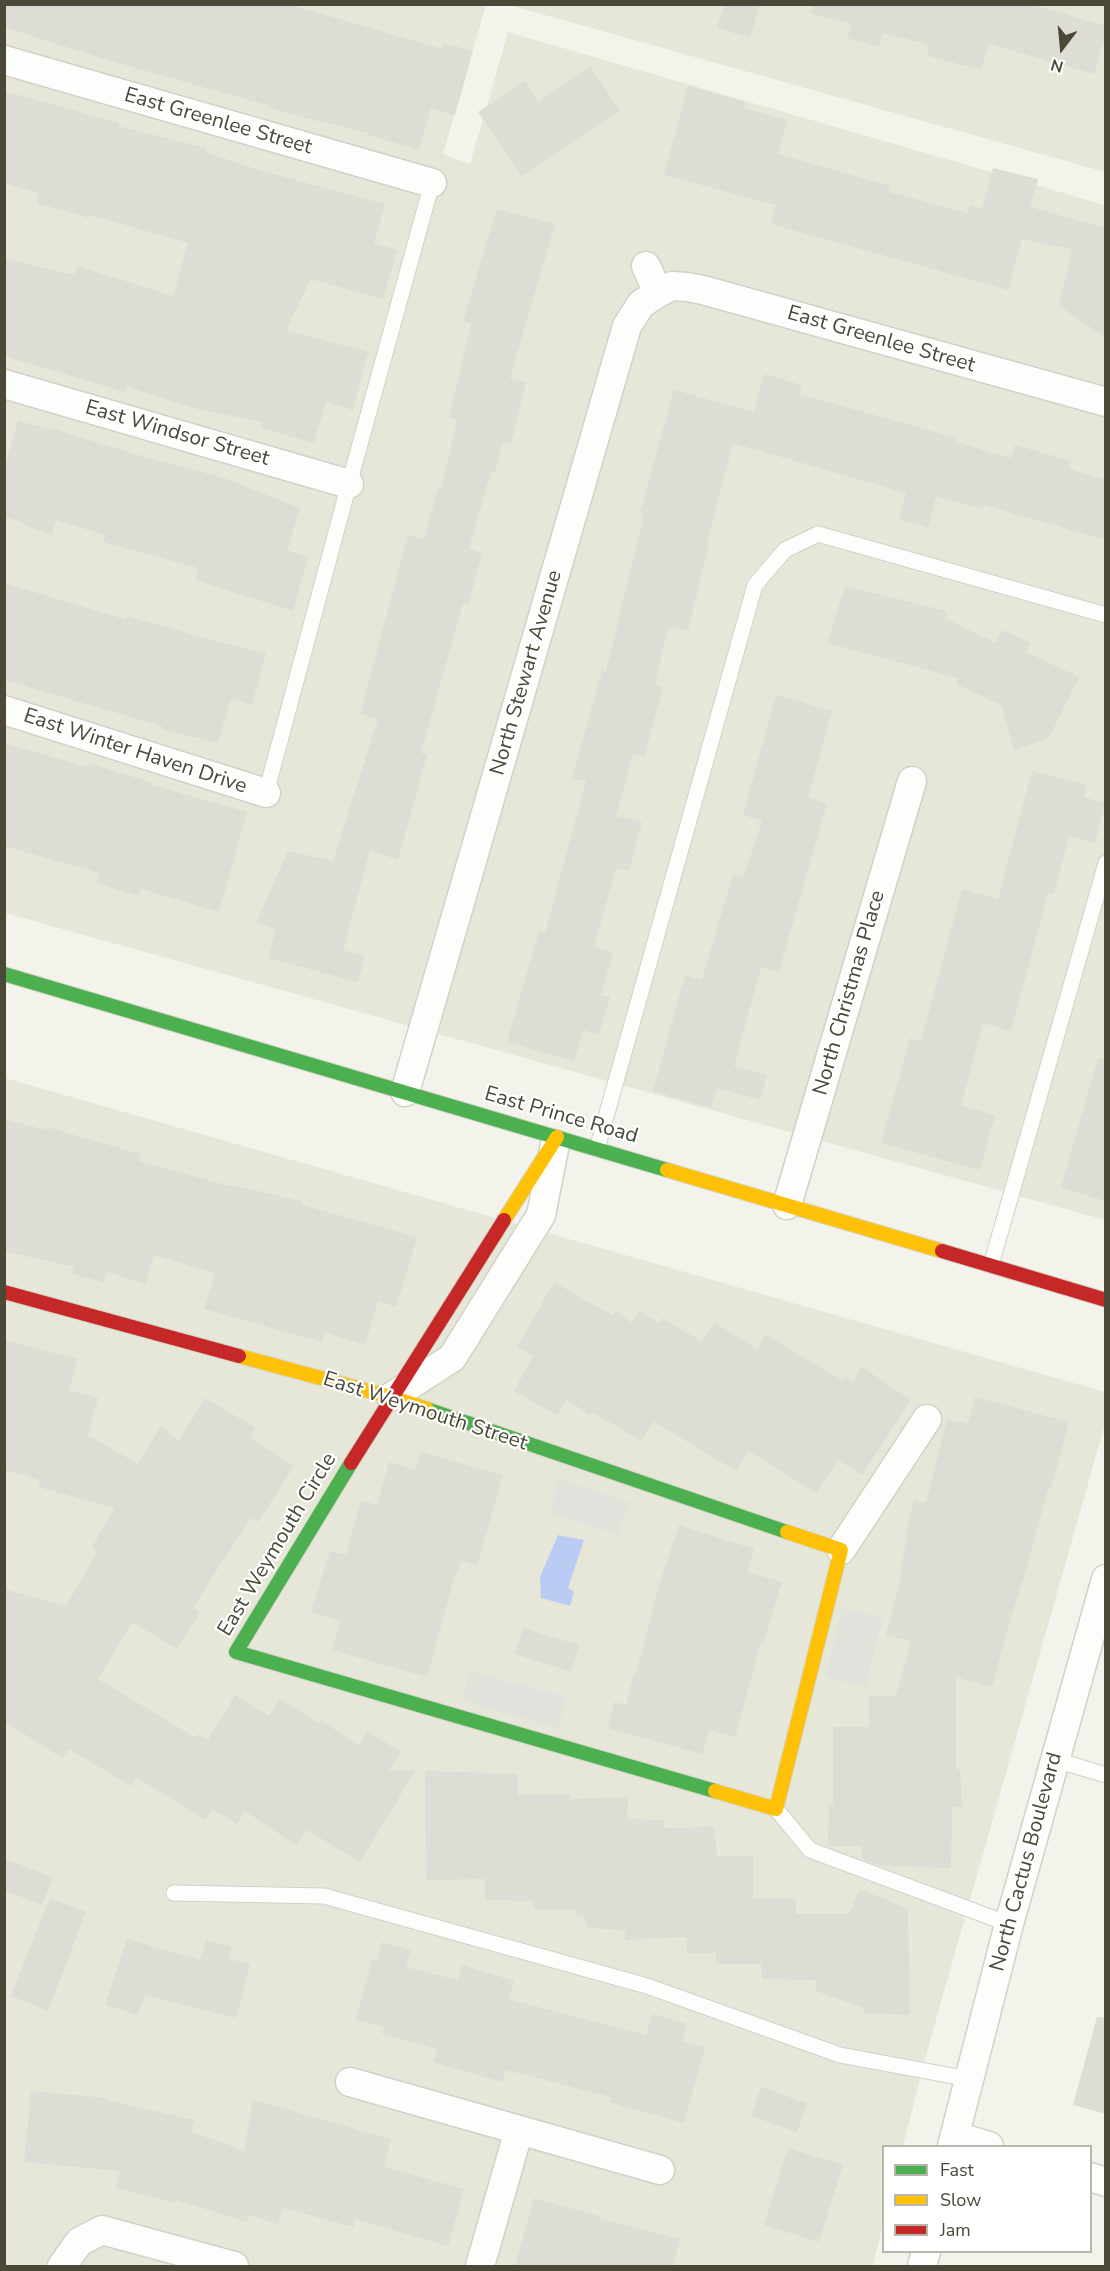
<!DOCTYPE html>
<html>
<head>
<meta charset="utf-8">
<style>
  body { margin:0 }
  #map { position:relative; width:1110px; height:2271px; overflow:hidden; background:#f3f3ec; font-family:"Nunito Sans",sans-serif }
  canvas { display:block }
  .frame { position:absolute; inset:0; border:6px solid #4b4837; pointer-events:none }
  .legend { position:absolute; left:882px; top:2145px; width:210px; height:108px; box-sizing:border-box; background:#fff; border:2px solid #b7b6af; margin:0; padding:8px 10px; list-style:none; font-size:18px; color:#4b4837 }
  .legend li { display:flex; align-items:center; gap:12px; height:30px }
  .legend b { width:30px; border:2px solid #b7b6af }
  .north { position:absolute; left:1032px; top:18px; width:60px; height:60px; -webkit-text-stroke:4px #fff; paint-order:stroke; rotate:196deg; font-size:16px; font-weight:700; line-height:24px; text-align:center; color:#4b4837 }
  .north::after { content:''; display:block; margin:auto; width:21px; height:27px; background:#4b4837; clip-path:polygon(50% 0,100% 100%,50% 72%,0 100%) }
</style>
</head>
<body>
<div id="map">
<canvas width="1110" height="2271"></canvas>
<div class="frame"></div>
<ul class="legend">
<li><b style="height:8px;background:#4caf50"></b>Fast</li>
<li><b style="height:8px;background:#ffc107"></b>Slow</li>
<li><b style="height:8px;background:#c62828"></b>Jam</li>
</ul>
<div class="north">N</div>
</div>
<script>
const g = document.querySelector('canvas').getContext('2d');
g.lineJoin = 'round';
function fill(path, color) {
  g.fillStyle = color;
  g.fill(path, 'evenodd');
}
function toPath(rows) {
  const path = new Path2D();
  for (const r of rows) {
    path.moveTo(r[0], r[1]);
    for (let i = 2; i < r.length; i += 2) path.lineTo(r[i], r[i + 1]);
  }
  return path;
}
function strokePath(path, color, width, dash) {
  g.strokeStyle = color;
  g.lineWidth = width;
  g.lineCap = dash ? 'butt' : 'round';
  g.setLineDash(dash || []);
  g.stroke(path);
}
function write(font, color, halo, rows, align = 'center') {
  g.font = font + ' "Nunito Sans",sans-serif';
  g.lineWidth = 4.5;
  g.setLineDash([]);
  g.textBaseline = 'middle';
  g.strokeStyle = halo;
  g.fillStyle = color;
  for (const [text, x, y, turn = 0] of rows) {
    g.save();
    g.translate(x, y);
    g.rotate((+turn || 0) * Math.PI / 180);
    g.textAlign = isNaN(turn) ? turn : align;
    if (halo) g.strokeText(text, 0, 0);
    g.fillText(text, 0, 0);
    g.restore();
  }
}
const residential = toPath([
  [4,5,486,5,443,154,470,164,508,32,1105,205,1105,1220,5,913],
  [509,5,1105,5,1105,172],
  [5,1078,1105,1392,1105,1424,930,2041,903,2146,884,2146,883,2223,873,2266,5,2266]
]);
const parking = toPath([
  [558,1479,629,1502,618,1534,550,1513],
  [842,1608,883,1618,866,1687,825,1677],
  [470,1671,566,1697,558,1729,462,1700]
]);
const water = toPath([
  [558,1535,584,1540,568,1588,574,1592,570,1606,541,1598,540,1577]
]);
const building = toPath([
  [4,4,288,4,442,49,444,43,473,51,455,115,431,108,419,150,368,135,369,133,297,116,269,108,270,106,104,59,4,27],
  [724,4,760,4,750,38,717,28],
  [812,4,1030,4,1106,26,1106,33,1094,74,989,44,981,70,929,56,927,44,883,33,879,47,847,38,851,24,811,14],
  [590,66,620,111,522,176,478,112,525,81,538,101],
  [688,86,746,102,744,108,787,120,778,154,890,186,889,192,968,213,970,205,982,209,993,168,1038,179,1030,207,1106,228,1106,338,1059,306,1072,249,1022,239,1008,290,771,224,776,205,664,175],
  [4,91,119,123,118,126,206,148,205,152,262,171,385,204,374,243,397,250,383,299,311,279,286,330,368,352,353,410,326,402,314,443,261,428,262,422,197,409,127,387,125,392,4,356,4,258,74,275,77,266,173,296,188,243,90,215,89,218,37,203,38,193,4,183],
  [497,209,555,224,510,378,526,382,511,444,503,442,495,472,491,471,469,549,482,553,468,605,463,603,421,753,427,755,398,860,370,850,343,950,365,956,358,982,268,958,276,929,256,923,288,851,333,861,378,719,360,714,408,535,424,539,438,488,441,489,457,420,449,417,471,324,463,321],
  [764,374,802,385,799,394,957,438,956,442,1011,458,1015,445,1071,461,1069,469,1106,480,1106,540,984,505,983,509,936,496,928,528,899,520,906,493,733,443,707,542,709,543,688,631,668,627,655,685,663,687,644,757,633,754,616,816,642,822,629,871,616,868,594,947,613,952,601,995,610,997,599,1034,583,1030,574,1061,507,1042,539,931,545,933,586,781,572,778,602,671,606,672,644,514,640,513,674,390,754,412],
  [18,421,50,429,50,428,148,458,221,477,300,508,287,550,308,557,293,611,195,580,198,568,103,542,105,535,56,520,52,534,23,525,24,522,4,517,4,470],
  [4,583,127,620,127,616,219,642,266,653,252,705,231,699,218,743,161,729,162,726,4,680],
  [845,586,947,611,945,618,996,643,1002,630,1031,643,1026,652,1079,677,1049,738,1014,750,1001,705,956,684,958,678,827,643],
  [776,695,832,711,808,798,827,803,779,972,761,967,734,1066,767,1075,760,1100,717,1088,711,1108,653,1091,685,975,702,980,733,874,743,878,762,821,743,815],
  [4,743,87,767,89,763,153,783,152,785,247,812,219,912,141,889,139,896,96,883,99,873,4,846],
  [1032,771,1087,785,1084,797,1105,803,1095,843,1069,836,1054,894,1048,893,1011,1031,983,1023,961,1106,995,1115,980,1170,881,1143,910,1038,921,1041,962,889,998,899],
  [1098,1058,1106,1059,1106,1201,1061,1188],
  [4,1119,46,1130,47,1127,140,1154,139,1161,222,1184,263,1192,303,1202,302,1205,417,1237,396,1307,378,1301,365,1345,324,1332,322,1342,204,1309,215,1273,154,1255,146,1284,107,1272,104,1282,72,1274,74,1267,4,1251],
  [554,1282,613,1316,615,1310,631,1323,640,1311,659,1323,662,1318,701,1341,715,1323,757,1349,766,1335,843,1381,846,1377,853,1381,862,1367,911,1400,862,1475,838,1460,816,1493,749,1451,736,1471,653,1421,642,1441,592,1412,590,1415,566,1399,557,1415,514,1391,533,1356,517,1347],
  [4,1340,77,1359,69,1390,98,1398,88,1435,138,1464,161,1426,179,1441,205,1398,256,1428,250,1438,294,1466,258,1522,251,1518,211,1579,193,1608,200,1612,177,1649,132,1622,98,1679,196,1738,198,1734,208,1740,235,1695,269,1716,280,1699,319,1723,321,1720,359,1746,367,1731,401,1752,389,1770,415,1771,360,1862,307,1830,296,1845,245,1811,237,1824,212,1809,206,1820,136,1777,131,1786,69,1749,62,1758,4,1721,4,1589,66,1606,98,1551,92,1547,115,1508,38,1487,40,1480,4,1470],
  [975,1397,1069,1422,1051,1489,1048,1489,1024,1577,1010,1620,992,1687,956,1677,956,1770,960,1769,962,1807,952,1807,951,1868,882,1866,862,1859,862,1846,828,1846,829,1805,833,1805,833,1727,869,1727,869,1696,896,1696,911,1641,886,1635,898,1590,907,1535,905,1534,914,1500,926,1503,947,1419,968,1424],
  [420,1452,503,1475,477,1566,461,1561,458,1572,456,1571,427,1677,332,1650,340,1621,311,1612,330,1551,346,1555,361,1500,377,1505,389,1462,415,1470],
  [679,1525,754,1549,747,1572,782,1582,763,1643,761,1642,735,1737,709,1730,702,1754,608,1728,614,1702,626,1705,634,1673,636,1674,659,1585],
  [523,1628,579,1645,571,1672,515,1654],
  [425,1771,518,1774,518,1795,570,1795,570,1799,628,1797,627,1819,664,1820,664,1828,714,1827,717,1856,753,1856,753,1899,796,1899,796,1914,849,1914,860,1889,908,1909,910,2015,864,2013,864,2008,816,1991,817,1980,762,1979,761,1964,716,1964,716,1953,687,1953,687,1937,625,1940,625,1931,587,1927,583,1916,577,1917,576,1910,534,1909,533,1901,485,1900,485,1879,426,1880],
  [4,1858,53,1878,42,1905,4,1890],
  [50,1898,86,1912,48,2011,11,1996],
  [127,1939,200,1960,206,1940,231,1947,229,1959,250,1964,236,2018,145,1995,138,2015,105,2005],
  [382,1942,411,1950,406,1967,458,1980,462,1965,514,1981,508,1999,646,2035,652,2014,687,2024,682,2041,705,2047,684,2123,609,2102,611,2097,506,2070,502,2082,433,2062,437,2049,382,2034,384,2027,356,2020,372,1959,377,1961],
  [1097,2017,1106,2018,1106,2114,1073,2105],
  [761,2087,807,2103,797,2132,751,2116],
  [31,2091,107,2098,107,2100,194,2120,191,2132,244,2150,253,2100,391,2139,384,2167,464,2189,448,2246,354,2219,354,2227,283,2208,278,2224,249,2215,247,2222,176,2200,176,2203,116,2188,120,2171,24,2162],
  [788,2148,843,2165,819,2242,764,2225],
  [534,2198,599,2216,598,2218,680,2239,673,2266,515,2266]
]);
const lane = toPath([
  [266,793,349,484,432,183],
  [597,1149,755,585,785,550,818,534,1106,615],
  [991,1265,1106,863],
  [1056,1760,1106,1775],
  [776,1809,810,1850,1009,1924],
  [174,1893,324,1896,647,1986,840,2055,969,2079]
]);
const street = toPath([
  [4,60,432,183],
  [658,293,672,286,687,287,703,290,1106,402],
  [4,384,349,484],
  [4,710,266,793],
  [405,1092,627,326,641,304,658,293,646,266],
  [787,1205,912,781],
  [391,1397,452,1358,541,1215,555,1144],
  [841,1550,927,1419],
  [350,2082,660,2170],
  [955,2136,989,2146],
  [952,2146,1009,1924,1106,1579],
  [1090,2177,1106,2182],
  [62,2266,79,2242,102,2230,234,2266],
  [480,2266,519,2130],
  [922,2266,926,2252]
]);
const fast = toPath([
  [4,974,667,1170],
  [427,1409,787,1532],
  [351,1463,236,1652,715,1791]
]);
const slow = toPath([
  [667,1170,942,1251],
  [504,1220,557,1137],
  [239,1356,391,1397,427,1409],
  [715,1791,776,1809,841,1550,787,1532]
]);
const jam = toPath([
  [942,1251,1106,1300],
  [4,1292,239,1356],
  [351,1463,504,1220]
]);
const streetNames = [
  ["East Greenlee Street",218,122,16],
  ["East Greenlee Street",881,340,16],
  ["East Windsor Street",177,434,16],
  ["North Stewart Avenue",527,673,-74],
  ["East Winter Haven Drive",135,752,18],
  ["North Christmas Place",850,993,-74],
  ["East Prince Road",561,1116,16],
  ["East Weymouth Street",425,1412,18],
  ["East Weymouth Circle",278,1545,-59],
  ["North Cactus Boulevard",1027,1862,-75]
];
fill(residential, '#e7e7d9');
fill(parking, '#e2e2dc');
fill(water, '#baccf4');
fill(building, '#dddcd5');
strokePath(lane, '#d1d1c9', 17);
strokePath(street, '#d1d1c9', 31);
strokePath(fast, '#d4d5c4', 16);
strokePath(slow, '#d4d5c4', 16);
strokePath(jam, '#d4d5c4', 16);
strokePath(lane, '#fdfdfc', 15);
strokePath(street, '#fdfdfc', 28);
strokePath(fast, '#4caf50', 14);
strokePath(slow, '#ffc107', 14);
strokePath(jam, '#c62828', 14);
write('21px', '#4b4837', '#fff', streetNames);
</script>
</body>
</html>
